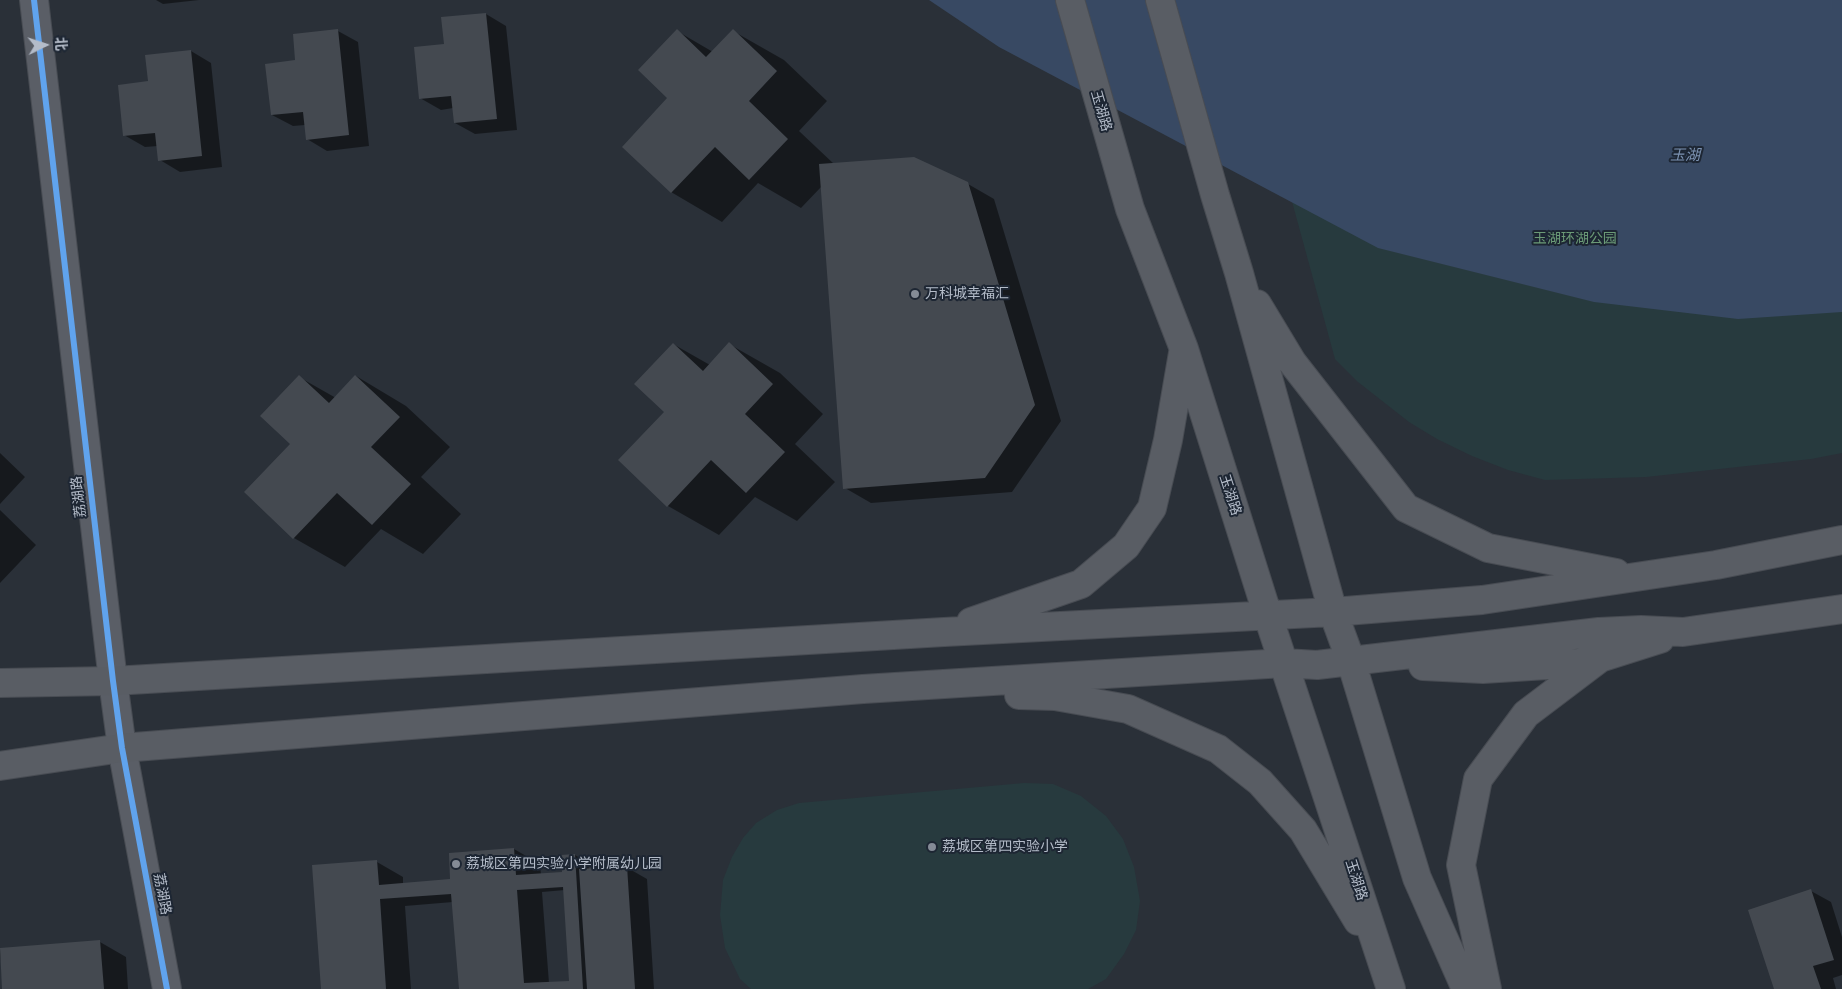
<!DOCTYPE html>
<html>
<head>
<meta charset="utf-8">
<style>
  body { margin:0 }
  #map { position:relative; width:1842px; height:989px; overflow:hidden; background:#2a3038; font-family:Figtree,"Noto Sans SC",sans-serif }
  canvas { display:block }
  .north { position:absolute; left:20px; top:20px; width:50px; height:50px; -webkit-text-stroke:4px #1d2633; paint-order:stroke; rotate:86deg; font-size:14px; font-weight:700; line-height:20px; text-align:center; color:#b4bcc9 }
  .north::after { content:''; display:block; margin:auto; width:18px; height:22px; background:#b4bcc9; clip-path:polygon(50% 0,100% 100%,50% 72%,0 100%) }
</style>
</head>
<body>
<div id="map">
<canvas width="1842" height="989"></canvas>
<div class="north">北</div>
</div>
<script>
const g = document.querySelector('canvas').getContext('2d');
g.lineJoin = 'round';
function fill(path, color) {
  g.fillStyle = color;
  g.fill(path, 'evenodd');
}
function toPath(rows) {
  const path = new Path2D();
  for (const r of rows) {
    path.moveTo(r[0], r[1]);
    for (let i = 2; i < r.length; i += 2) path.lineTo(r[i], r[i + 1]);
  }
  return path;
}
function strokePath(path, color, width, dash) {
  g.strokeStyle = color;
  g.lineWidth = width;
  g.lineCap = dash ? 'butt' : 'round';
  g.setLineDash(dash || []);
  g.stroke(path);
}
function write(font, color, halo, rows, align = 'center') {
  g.font = font + ' Figtree,"Noto Sans SC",sans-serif';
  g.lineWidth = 4;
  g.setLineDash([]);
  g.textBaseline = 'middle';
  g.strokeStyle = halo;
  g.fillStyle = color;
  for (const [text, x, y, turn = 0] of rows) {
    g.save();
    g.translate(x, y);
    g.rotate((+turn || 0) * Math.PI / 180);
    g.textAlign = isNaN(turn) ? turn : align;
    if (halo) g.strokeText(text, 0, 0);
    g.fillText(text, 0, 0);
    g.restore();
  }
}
const green = toPath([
  [1237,0,1842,0,1842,453,1811,459,1646,477,1545,480,1508,470,1472,456,1437,439,1409,422,1358,382,1335,359],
  [1024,783,1053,784,1081,796,1106,816,1123,839,1134,867,1140,901,1136,930,1124,954,1106,979,1088,989,751,989,740,979,725,948,720,915,723,880,732,857,743,838,756,823,777,810,799,803]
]);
const water = toPath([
  [929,0,1842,0,1842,312,1738,319,1594,302,1378,248,999,47]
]);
const shadow = toPath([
  [156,0,199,0,163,4],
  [486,14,506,26,517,130,475,134,455,123,453,108,441,110,420,98],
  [338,31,358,42,369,146,327,151,307,139,305,125,293,126,272,115],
  [677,31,713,52,733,31,784,60,827,101,799,131,834,164,968,184,994,199,1061,421,1012,492,871,503,845,488,822,186,801,208,758,183,722,222,671,192,669,98],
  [191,51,211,63,222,167,180,172,160,160,158,146,145,147,124,135],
  [673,344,710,365,729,344,780,373,823,414,795,444,835,482,797,521,755,497,719,535,668,506,666,411],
  [356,376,406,406,450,447,421,477,461,514,423,554,381,529,345,567,294,538,246,492,291,444,299,377,336,398],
  [0,453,25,477,0,504],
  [0,510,36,545,0,583],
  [514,849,540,864,541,875,564,873,575,855,588,863,589,870,626,867,647,879,654,989,460,989,453,902,405,906,411,989,322,989,377,862,403,877,403,884,450,880],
  [565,890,571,982,549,983,542,892],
  [1811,891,1831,902,1842,937,1842,975,1833,978,1836,989,1776,989],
  [100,942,126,957,128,989,3,989,0,949]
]);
const building = toPath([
  [486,13,497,119,454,123,451,96,419,99,414,47,444,44,441,17],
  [338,29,349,135,306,140,303,112,271,115,265,64,295,60,293,34],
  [677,29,706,57,733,29,777,71,749,101,788,139,749,180,715,147,671,193,622,147,667,98,638,70],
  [191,50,202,156,158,161,155,133,123,136,118,85,148,81,145,55],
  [914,157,968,182,1035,405,985,478,843,489,819,164],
  [729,342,773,384,745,414,785,452,746,493,711,460,667,507,618,460,664,412,634,384,673,343,703,371],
  [299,375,329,403,355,375,400,417,371,447,411,484,372,525,337,493,293,539,244,492,290,444,260,416],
  [514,848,516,875,562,872,561,855,575,854,583,989,459,989,451,894,380,899,386,989,321,989,312,865,377,860,379,885,450,879,449,853],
  [563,887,569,981,524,983,517,890],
  [627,866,635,989,587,989,579,869],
  [1811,889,1834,960,1813,966,1821,989,1774,989,1748,910],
  [100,940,104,989,2,989,0,948]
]);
const minor = toPath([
  [34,0,113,681,122,748,167,989]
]);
const secondary = toPath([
  [1070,0,1130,209,1184,349,1268,616,1391,989],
  [1160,0,1215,195,1239,273,1333,612,1351,661,1417,878,1466,989],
  [1257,304,1292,362,1406,508,1488,548,1616,573],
  [971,622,1081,584,1126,546,1152,508,1168,440,1183,353],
  [1423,666,1483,669,1579,663,1597,659],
  [0,683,113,681,944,632,1333,612,1482,600,1716,565,1842,540],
  [1019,695,1055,696,1128,709,1218,749,1260,782,1303,830,1358,921],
  [0,766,122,748,863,689,1284,663,1317,665,1599,632,1641,630,1683,632,1842,609],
  [1487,989,1461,865,1478,779,1526,714,1600,658,1660,639]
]);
const cycleway = toPath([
  [34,0,113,681,122,748,167,989]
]);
const markers = [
  [915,294,5,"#848b96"],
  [932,847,5,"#848b96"],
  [456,864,5,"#848b96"]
];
const streetNames = [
  ["玉湖路",1101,111,74],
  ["玉湖路",1230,495,72],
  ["荔湖路",79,497,-97],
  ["玉湖路",1356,880,72],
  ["荔湖路",162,894,79]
];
const parkNames = [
  ["玉湖环湖公园",1575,239]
];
const poiNames = [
  ["万科城幸福汇",925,294],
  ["荔城区第四实验小学",942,847],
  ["荔城区第四实验小学附属幼儿园",466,864]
];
const waterNames = [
  ["玉湖",1685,156]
];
fill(green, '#273a3e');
fill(water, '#384963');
fill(shadow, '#0007');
fill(building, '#444950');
strokePath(minor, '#484c53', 30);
strokePath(secondary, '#484c53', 30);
strokePath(minor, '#5a5e66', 28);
strokePath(secondary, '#595d64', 28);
strokePath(cycleway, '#60a3ed', 6);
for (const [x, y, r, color] of markers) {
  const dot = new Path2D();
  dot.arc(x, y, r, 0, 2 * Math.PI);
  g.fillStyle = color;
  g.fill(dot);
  strokePath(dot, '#1d2633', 2);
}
write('14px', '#b4bcc9', '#1d2633', streetNames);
write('14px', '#6b9a76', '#1d2633', parkNames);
write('14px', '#b4bcc9', '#1d2633', poiNames, 'left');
write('italic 15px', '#7c92b1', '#1d2633', waterNames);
</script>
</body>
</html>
